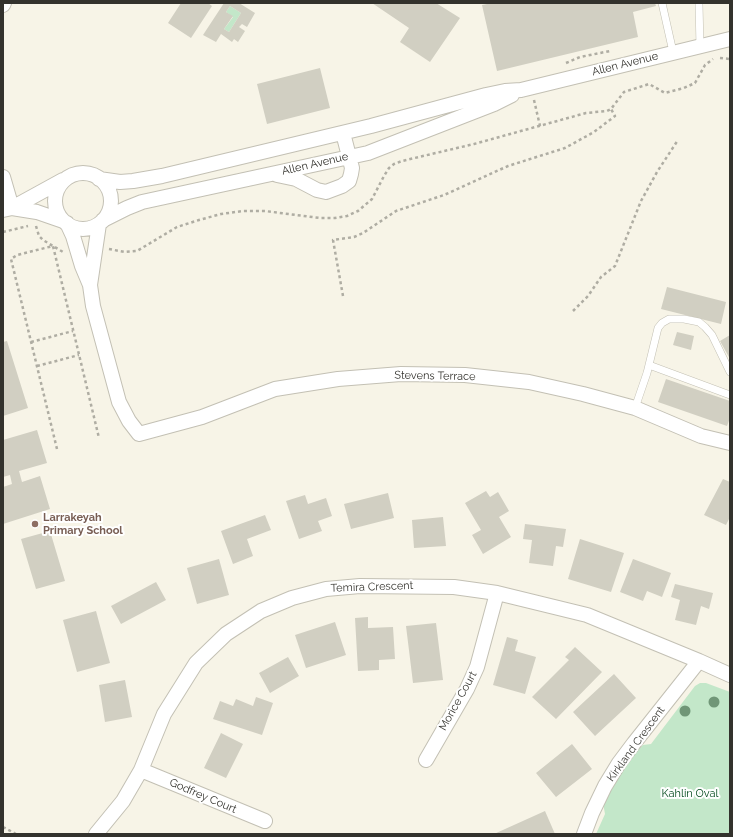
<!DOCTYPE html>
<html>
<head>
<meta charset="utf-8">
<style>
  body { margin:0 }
  #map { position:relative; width:733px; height:837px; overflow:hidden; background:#f7f4e7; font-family:Raleway,sans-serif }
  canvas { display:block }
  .frame { position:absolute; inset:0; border:4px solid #33322d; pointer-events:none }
</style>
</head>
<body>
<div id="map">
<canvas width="733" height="837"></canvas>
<div class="frame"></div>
</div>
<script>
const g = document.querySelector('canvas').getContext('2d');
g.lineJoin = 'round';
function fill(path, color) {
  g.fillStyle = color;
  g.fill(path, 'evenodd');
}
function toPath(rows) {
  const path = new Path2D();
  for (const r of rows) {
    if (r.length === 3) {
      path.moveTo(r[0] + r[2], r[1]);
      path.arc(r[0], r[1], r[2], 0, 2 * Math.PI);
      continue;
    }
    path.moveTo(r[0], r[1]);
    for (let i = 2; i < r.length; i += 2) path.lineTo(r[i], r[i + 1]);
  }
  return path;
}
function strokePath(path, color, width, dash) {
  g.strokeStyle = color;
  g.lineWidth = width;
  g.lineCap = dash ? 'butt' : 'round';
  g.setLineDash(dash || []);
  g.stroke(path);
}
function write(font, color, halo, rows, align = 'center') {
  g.font = font + ' Raleway,sans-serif';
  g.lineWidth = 4;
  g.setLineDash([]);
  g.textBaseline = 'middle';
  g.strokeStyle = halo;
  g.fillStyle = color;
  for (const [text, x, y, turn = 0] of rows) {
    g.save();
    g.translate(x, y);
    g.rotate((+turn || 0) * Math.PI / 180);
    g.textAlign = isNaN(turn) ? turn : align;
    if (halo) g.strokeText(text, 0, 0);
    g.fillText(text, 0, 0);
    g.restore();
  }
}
const green = toPath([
  [230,6,241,13,229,32,224,29,233,17,226,12],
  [700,683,706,683,730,692,730,834,596,834,605,814,603,803,632,755,643,745,651,744,695,686]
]);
const building = toPath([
  [181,3,208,3,212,6,191,38,168,23],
  [224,3,239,3,255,13,247,27,242,24,239,27,245,31,238,42,234,39,232,42,221,34,216,42,203,35],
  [230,6,241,13,229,32,224,29,233,16,226,12],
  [372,3,436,3,460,18,430,62,400,42,409,28],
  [486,3,655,3,656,6,633,12,638,37,497,71,482,5,487,4],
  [320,68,330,108,267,124,257,84],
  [667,287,726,302,721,324,661,309],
  [677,332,694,336,691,350,673,345],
  [730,335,730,359,720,341],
  [7,341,28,408,3,416,3,342],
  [666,379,730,401,730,418,727,426,658,402],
  [37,430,47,463,19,471,22,482,40,476,50,509,3,524,3,487,12,484,10,475,3,477,3,440],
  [723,479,730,482,730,517,726,525,704,515],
  [486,491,490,497,498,492,509,511,499,517,511,537,483,554,472,535,481,530,465,503],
  [388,493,394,518,351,529,344,504],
  [305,495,308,504,326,498,332,516,318,521,322,531,299,539,286,501],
  [265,515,271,530,247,539,253,556,233,564,221,531],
  [443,517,446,546,414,548,412,520],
  [525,524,566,529,563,547,556,546,553,566,529,563,532,540,523,539],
  [50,531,65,581,36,589,21,539],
  [580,539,624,553,611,592,568,579],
  [219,559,229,595,197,604,187,568],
  [633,559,671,573,662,597,647,591,643,601,620,592],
  [156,582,166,600,121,624,111,606],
  [675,584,713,593,709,609,701,606,696,625,675,620,680,600,671,597],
  [96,611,110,663,77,672,63,620],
  [368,617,368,628,393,627,395,659,379,660,379,670,358,671,355,618],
  [335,622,346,655,306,668,295,635],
  [436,623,443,680,413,683,406,626],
  [507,637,518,640,515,651,536,657,525,694,493,685],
  [575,647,602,672,556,719,532,697,569,660,565,657],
  [288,657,299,676,270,693,259,673],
  [614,674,636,698,595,736,573,712],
  [125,680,132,717,105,722,99,685],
  [256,697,273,703,262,735,213,719,220,701,233,706,236,699,253,706],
  [221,733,243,744,226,778,204,768],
  [572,744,592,769,556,797,536,773],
  [545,811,555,834,494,834]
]);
const path = toPath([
  [720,58,730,59],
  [566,63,580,57,610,51],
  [534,100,540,126],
  [36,226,39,236,43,240,63,252],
  [3,232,28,226],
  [109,249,125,252,137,251,177,227,199,220,221,214,243,211,265,211,320,218,335,218,347,216,358,211,372,199,384,176,389,168,394,164,402,161,474,144,586,113,607,111,611,109,624,92,649,84,665,93,684,88,695,83,705,65,713,59],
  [343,296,333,240,354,237,363,233,396,211,444,195,508,166,565,148,594,132,615,116,611,109],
  [573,311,588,296,601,277,615,266,641,201,657,172,678,140],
  [31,342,73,331],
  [37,366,79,355],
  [57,449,11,259,17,255,53,246,99,438],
  [3,827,16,834]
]);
const service = toPath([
  [662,3,673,52],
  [699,4,700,47],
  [649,365,730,395],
  [635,408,647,373,658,328,662,323,669,319,684,319,699,322,705,327,712,335,730,372]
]);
const minor = toPath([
  [3,5,4,3],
  [83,201,28],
  [277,175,296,179,317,190,326,192,342,186,349,181,351,174,352,168,343,133],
  [3,177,12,208],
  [99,179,120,182,133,181,162,176,371,126,486,95,505,91,521,90,730,39],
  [12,208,37,212,63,221],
  [3,210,12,208,63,180],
  [103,220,127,208,142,202,368,153,494,104,512,95],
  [67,223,73,236,82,266,90,285,93,306,119,402,129,421,139,434,202,417,275,389,338,379,401,374,465,375,529,382,583,394,635,408,701,436,730,443],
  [90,285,99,224],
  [426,760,467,689,477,667,497,593],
  [141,770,265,821],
  [96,834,123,801,141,770,164,714,196,663,226,634,261,611,292,598,326,589,360,586,454,587,497,593,587,615,699,661,730,675],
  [584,834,592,813,605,786,619,763,634,743,699,661]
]);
const trees = [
  [714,702],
  [685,711]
];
const markers = [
  [35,524,4,"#8d6e63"]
];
const streetNames = [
  ["Allen Avenue",625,64,-14],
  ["Allen Avenue",315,164,-13],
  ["Stevens Terrace",435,376,1],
  ["Temira Crescent",372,587,-2],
  ["Morice Court",458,701,-61],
  ["Kirkland Crescent",636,744,-54],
  ["Godfrey Court",203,796,23]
];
const educationNames = [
  ["Larrakeyah",43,518],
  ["Primary School",43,531]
];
const parkNames = [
  ["Kahlin Oval",690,794]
];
fill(green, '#c3e7c9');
fill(building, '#d1cfc2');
strokePath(service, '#c3c0b4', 8);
strokePath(minor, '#c3c0b4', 16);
strokePath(path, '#afada3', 2.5, [3, 3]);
strokePath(service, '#fff', 7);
strokePath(minor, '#fff', 14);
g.fillStyle = '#709677';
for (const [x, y] of trees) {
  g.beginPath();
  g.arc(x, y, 5.5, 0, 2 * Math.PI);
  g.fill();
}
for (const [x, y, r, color] of markers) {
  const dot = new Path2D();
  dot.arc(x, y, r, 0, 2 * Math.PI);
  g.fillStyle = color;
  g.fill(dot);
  strokePath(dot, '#fff', 1.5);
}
write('11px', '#33322d', '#fff', streetNames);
write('bold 11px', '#785e54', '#fff', educationNames, 'left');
write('11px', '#02491c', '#fff', parkNames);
</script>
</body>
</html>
